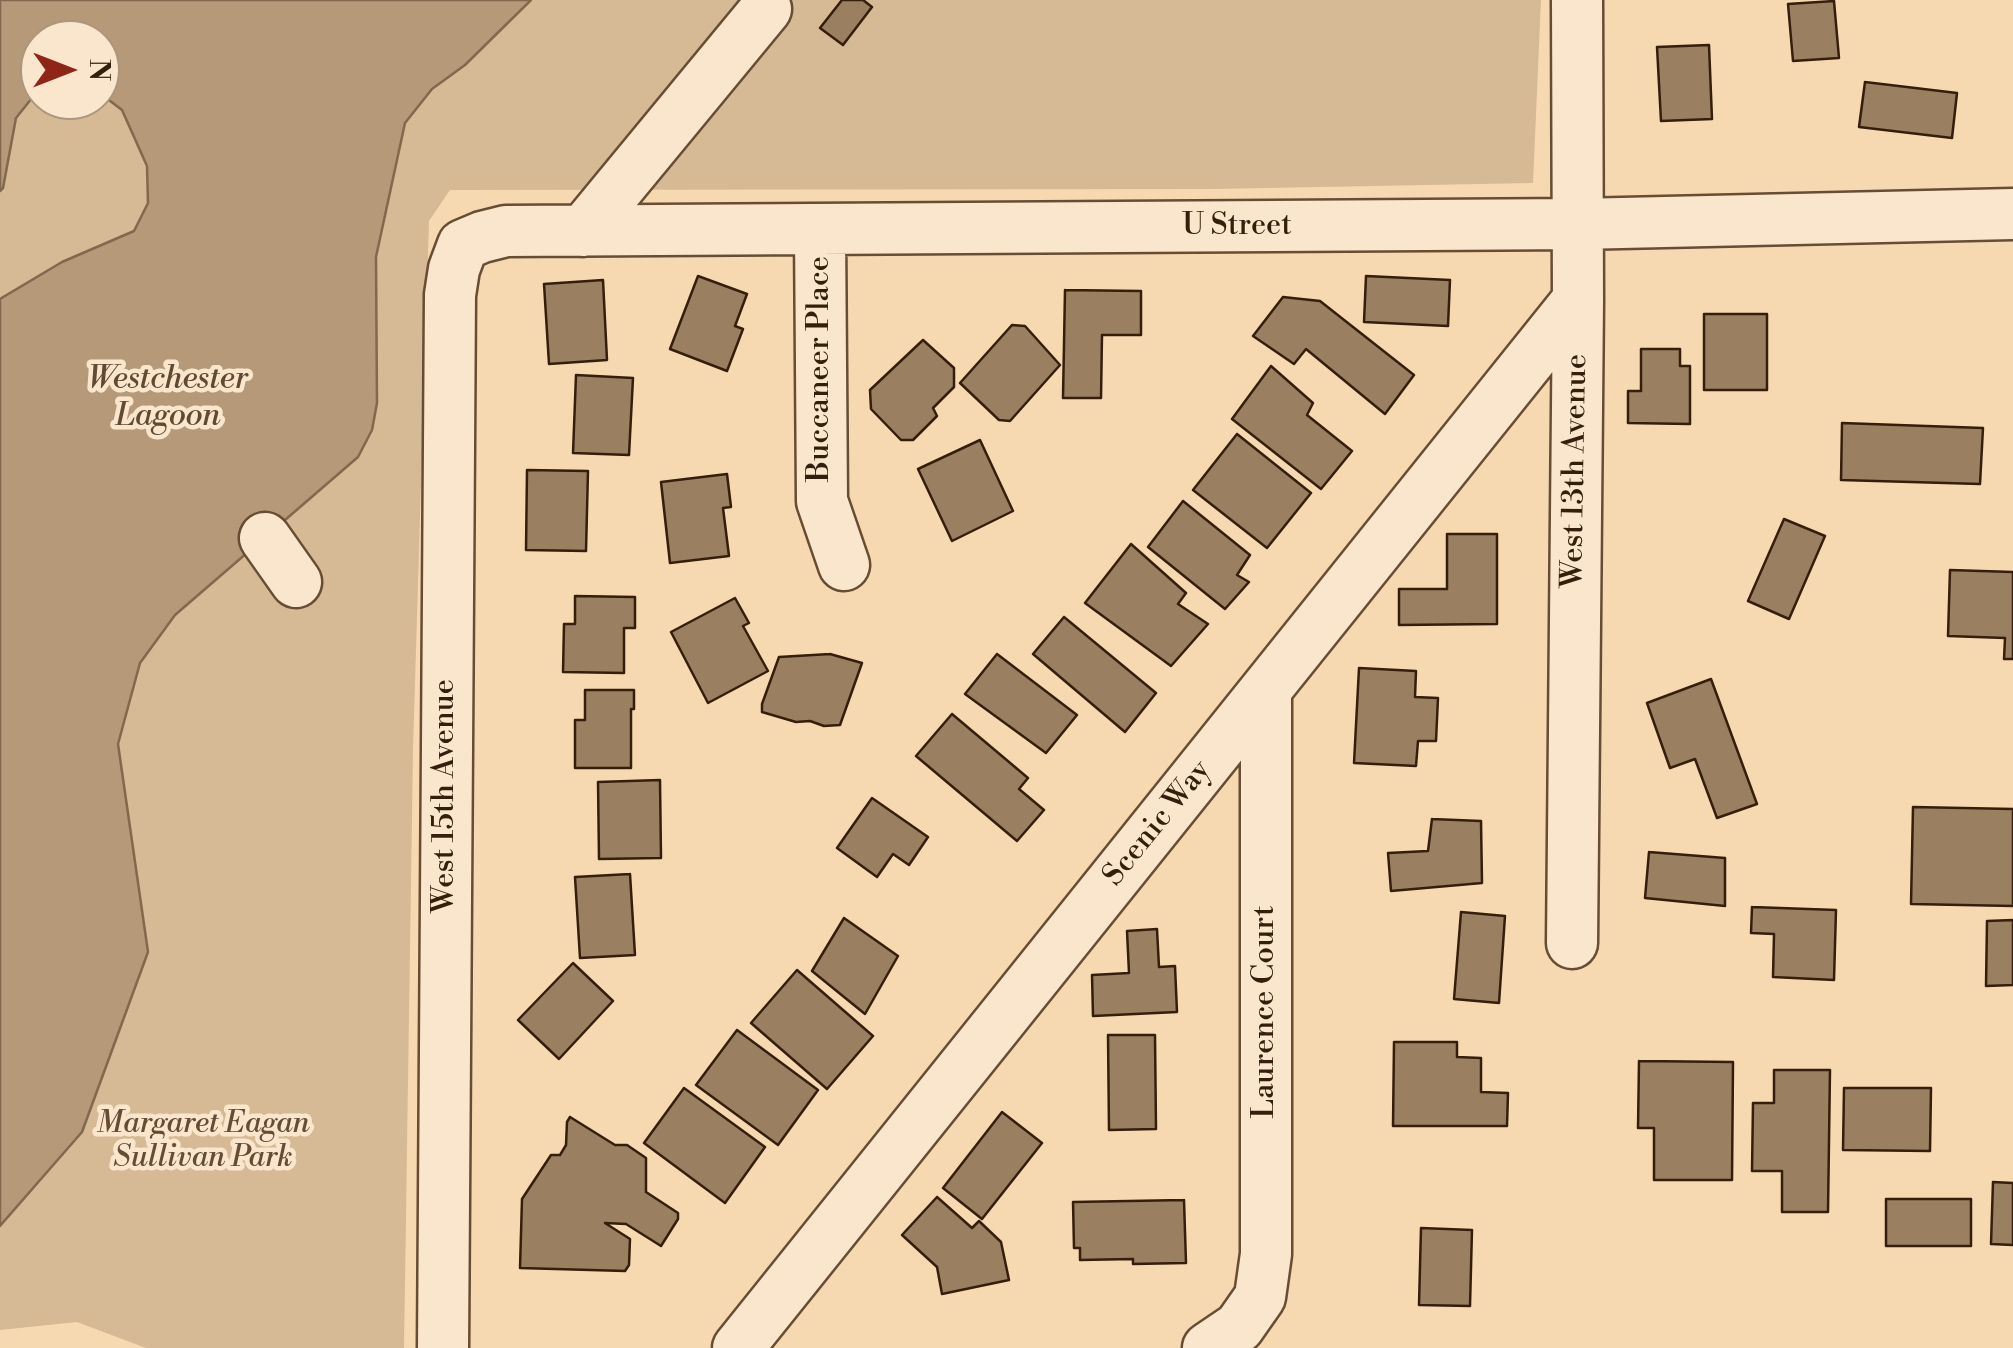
<!DOCTYPE html>
<html>
<head>
<meta charset="utf-8">
<style>
  body { margin:0 }
  #map { position:relative; width:2013px; height:1348px; overflow:hidden; background:#f7d9b1; font-family:"Libre Bodoni",serif }
  canvas { display:block }
  .north { position:absolute; left:20px; top:20px; width:100px; height:100px; box-sizing:border-box; background:#fae6cc; border:2px solid #ab967f; border-radius:50%; rotate:90deg; font-size:28px; font-weight:700; line-height:40px; text-align:center; color:#351e0b }
  .north::after { content:''; display:block; margin:auto; width:35px; height:45px; background:#8f2418; clip-path:polygon(50% 0,100% 100%,50% 72%,0 100%) }
</style>
</head>
<body>
<div id="map">
<canvas width="2013" height="1348"></canvas>
<div class="north">N</div>
</div>
<script>
const g = document.querySelector('canvas').getContext('2d');
g.lineJoin = 'round';
function fill(path, color) {
  g.fillStyle = color;
  g.fill(path, 'evenodd');
}
function toPath(rows) {
  const path = new Path2D();
  for (const r of rows) {
    path.moveTo(r[0], r[1]);
    for (let i = 2; i < r.length; i += 2) path.lineTo(r[i], r[i + 1]);
  }
  return path;
}
function strokePath(path, color, width, dash) {
  g.strokeStyle = color;
  g.lineWidth = width;
  g.lineCap = dash ? 'butt' : 'round';
  g.setLineDash(dash || []);
  g.stroke(path);
}
function write(font, color, halo, rows, align = 'center') {
  g.font = font + ' "Libre Bodoni",serif';
  g.lineWidth = 9;
  g.setLineDash([]);
  g.textBaseline = 'middle';
  g.strokeStyle = halo;
  g.fillStyle = color;
  for (const [text, x, y, turn = 0] of rows) {
    g.save();
    g.translate(x, y);
    g.rotate((+turn || 0) * Math.PI / 180);
    g.textAlign = isNaN(turn) ? turn : align;
    if (halo) g.strokeText(text, 0, 0);
    g.fillText(text, 0, 0);
    g.restore();
  }
}
const green = toPath([
  [422,0,1541,0,1533,183,1213,189,450,190,429,221,413,749,404,1348,146,1348,77,1322,0,1330,0,1082,46,845],
  [100,97,104,97,122,110,147,166,148,203,134,231,62,262,0,299,0,191,3,188,16,118,32,98,100,100]
]);
const water = toPath([
  [0,0,531,0,465,65,432,89,405,123,376,257,377,403,372,430,358,457,175,615,140,663,118,744,148,952,82,1132,0,1226,0,299,62,262,134,231,148,203,147,166,122,110,105,97,100,97,100,40,40,40,40,98,32,98,16,118,3,188,0,191,0,0]
]);
const building = toPath([
  [842,0,863,0,872,7,843,45,820,28,842,0],
  [1834,1,1839,58,1793,61,1788,4,1834,1],
  [1709,45,1712,119,1661,121,1657,47,1709,45],
  [1865,82,1957,93,1952,138,1859,127,1865,82],
  [698,276,747,294,735,326,743,329,727,371,670,349,698,276],
  [1366,276,1450,280,1448,326,1364,322,1366,276],
  [603,280,607,360,549,364,544,284,603,280],
  [1065,290,1141,291,1141,335,1102,335,1101,398,1063,398,1065,290],
  [1283,297,1320,301,1414,375,1385,414,1306,349,1294,364,1253,336,1283,297],
  [1704,314,1767,314,1767,390,1704,390,1704,314],
  [1012,325,1025,326,1060,365,1010,421,999,420,960,383,1012,325],
  [923,340,954,368,954,387,933,408,937,416,913,440,901,440,871,409,870,390,923,340],
  [1641,349,1680,349,1680,366,1690,366,1690,424,1628,423,1628,391,1641,391,1641,349],
  [1271,366,1313,403,1307,415,1352,451,1321,489,1232,419,1271,366],
  [576,375,633,378,629,455,573,453,576,375],
  [1842,423,1983,428,1980,484,1841,480,1842,423],
  [1237,434,1311,493,1267,548,1193,490,1237,434],
  [980,440,1013,511,952,541,918,469,980,440],
  [527,470,588,471,586,551,526,550,527,470],
  [727,474,731,507,723,508,729,556,670,563,661,482,727,474],
  [1183,501,1250,555,1237,575,1249,582,1225,609,1148,547,1183,501],
  [1784,519,1825,536,1789,619,1748,601,1784,519],
  [1447,534,1497,534,1497,624,1399,625,1399,589,1447,589,1447,534],
  [1131,544,1186,593,1178,604,1208,624,1171,666,1085,603,1131,544],
  [1950,570,2013,572,2013,659,2004,659,2005,638,1948,636,1950,570],
  [575,596,635,597,635,628,624,628,624,673,563,672,564,624,575,624,575,596],
  [735,598,749,623,743,626,768,671,708,703,671,632,735,598],
  [1064,617,1156,693,1125,732,1033,654,1064,617],
  [830,654,862,663,840,725,824,726,810,721,796,722,762,712,762,704,779,657,830,654],
  [997,654,1077,715,1046,753,965,694,997,654],
  [1359,668,1416,671,1415,697,1438,698,1436,741,1418,741,1416,766,1354,763,1359,668],
  [1711,679,1757,804,1717,818,1695,759,1670,768,1647,703,1711,679],
  [585,690,634,690,634,709,631,709,631,768,575,768,575,720,585,720,585,690],
  [952,714,1028,778,1019,789,1044,810,1017,841,916,756,952,714],
  [660,780,661,858,599,859,598,782,660,780],
  [872,798,928,837,909,865,893,854,877,877,837,848,872,798],
  [1913,807,2013,809,2013,906,1911,904,1913,807],
  [1432,819,1481,821,1482,883,1391,891,1388,853,1428,851,1432,819],
  [1649,852,1725,858,1725,906,1645,898,1649,852],
  [630,874,635,955,580,958,575,877,630,874],
  [1752,907,1836,910,1834,980,1773,977,1774,934,1751,933,1752,907],
  [1461,912,1505,916,1499,1003,1454,999,1461,912],
  [844,918,898,956,865,1014,812,971,844,918],
  [2013,920,2013,985,1986,986,1987,921,2013,920],
  [1157,929,1159,967,1175,966,1177,1012,1093,1016,1092,975,1129,973,1127,931,1157,929],
  [573,963,613,1001,559,1059,518,1020,573,963],
  [797,970,873,1036,827,1089,751,1023,797,970],
  [737,1030,818,1090,778,1145,696,1085,737,1030],
  [1108,1035,1155,1035,1156,1129,1109,1130,1108,1035],
  [1394,1042,1457,1042,1457,1057,1481,1058,1481,1092,1508,1093,1507,1126,1393,1126,1394,1042],
  [1639,1061,1733,1062,1732,1180,1654,1180,1654,1128,1638,1128,1639,1061],
  [1774,1070,1830,1070,1828,1212,1782,1212,1782,1171,1752,1171,1753,1103,1774,1103,1774,1070],
  [684,1088,765,1147,725,1203,644,1143,684,1088],
  [1844,1088,1931,1088,1930,1151,1843,1150,1844,1088],
  [1002,1112,1042,1143,982,1219,943,1188,1002,1112],
  [570,1117,615,1145,627,1145,646,1158,646,1192,678,1213,678,1219,661,1246,626,1224,605,1223,630,1239,629,1265,625,1271,520,1268,522,1199,551,1155,560,1155,566,1145,567,1122,570,1117],
  [1993,1182,2013,1183,2013,1245,1991,1244,1993,1182],
  [937,1197,972,1228,979,1221,1001,1242,1009,1280,942,1294,937,1267,902,1235,937,1197],
  [1886,1199,1971,1199,1971,1246,1886,1246,1886,1199],
  [1184,1200,1186,1263,1133,1264,1133,1259,1080,1260,1080,1248,1074,1248,1073,1202,1184,1200],
  [1421,1228,1472,1230,1470,1306,1419,1305,1421,1228]
]);
const minor = toPath([
  [820,230,822,501,844,565],
  [583,231,766,9],
  [265,538,296,582],
  [1572,943,1578,300,1577,0],
  [443,1348,450,295,454,269,463,245,482,237,506,231,1578,224,2013,214],
  [738,1348,1578,300],
  [1208,1348,1239,1327,1260,1297,1266,1254,1266,690]
]);
const streetNames = [
  ["U Street",1237,227],
  ["Buccaneer Place",821,369,-90],
  ["West 13th Avenue",1576,471,-89],
  ["West 15th Avenue",446,796,-90],
  ["Scenic Way",1158,824,-51],
  ["Laurence Court",1266,1012,-90]
];
const parkNames = [
  ["Margaret Eagan",203,1125],
  ["Sullivan Park",203,1159]
];
const waterNames = [
  ["Westchester",168,380],
  ["Lagoon",168,417]
];
fill(green, '#d6b995');
fill(water, '#b59979');
strokePath(water, '#82684d', 2.5);
fill(building, '#9a7f61');
strokePath(building, '#351e0b', 2.5);
strokePath(minor, '#664d34', 55);
strokePath(minor, '#fae6cc', 50);
write('30px', '#351e0b', '#fae6cc', streetNames);
write('italic 30px', '#654c34', '#fae6cc', parkNames);
write('italic 32px', '#624932', '#fae6cc', waterNames);
</script>
</body>
</html>
